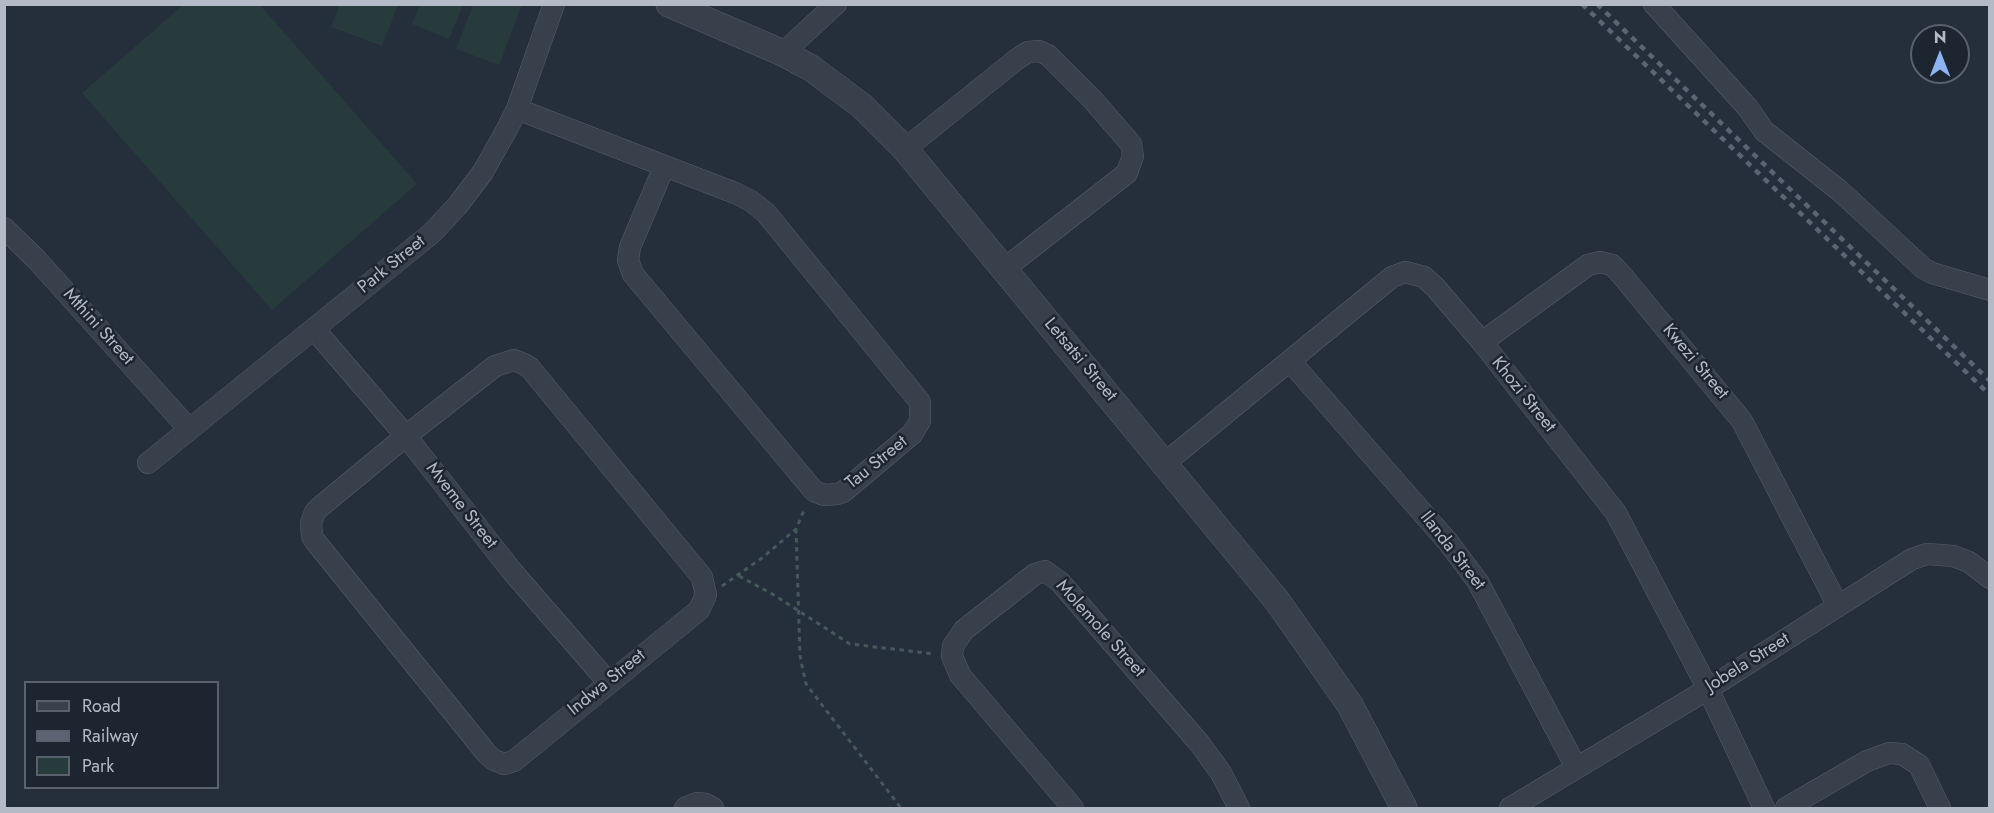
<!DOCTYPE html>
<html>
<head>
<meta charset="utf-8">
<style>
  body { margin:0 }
  #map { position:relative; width:1994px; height:813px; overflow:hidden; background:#252e3b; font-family:Jost,sans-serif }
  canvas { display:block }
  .frame { position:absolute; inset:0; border:6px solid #b4bbc7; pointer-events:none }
  .legend { position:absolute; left:24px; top:681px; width:195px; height:108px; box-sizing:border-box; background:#1d2530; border:2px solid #59616c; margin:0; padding:8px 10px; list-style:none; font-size:18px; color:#b4bbc7 }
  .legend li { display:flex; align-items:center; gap:12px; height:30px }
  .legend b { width:30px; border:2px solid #59616c }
  .north { position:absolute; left:1910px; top:24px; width:60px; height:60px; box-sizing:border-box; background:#1d2530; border:2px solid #59616c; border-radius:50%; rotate:0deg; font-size:16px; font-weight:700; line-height:24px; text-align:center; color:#b4bbc7 }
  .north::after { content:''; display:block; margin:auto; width:21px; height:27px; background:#8eb3f2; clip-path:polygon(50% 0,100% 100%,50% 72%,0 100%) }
</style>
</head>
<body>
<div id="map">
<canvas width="1994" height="813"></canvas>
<div class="frame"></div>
<ul class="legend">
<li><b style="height:8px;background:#38404c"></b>Road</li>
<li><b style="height:8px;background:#5a6472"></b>Railway</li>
<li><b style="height:16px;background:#273b3d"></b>Park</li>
</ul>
<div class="north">N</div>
</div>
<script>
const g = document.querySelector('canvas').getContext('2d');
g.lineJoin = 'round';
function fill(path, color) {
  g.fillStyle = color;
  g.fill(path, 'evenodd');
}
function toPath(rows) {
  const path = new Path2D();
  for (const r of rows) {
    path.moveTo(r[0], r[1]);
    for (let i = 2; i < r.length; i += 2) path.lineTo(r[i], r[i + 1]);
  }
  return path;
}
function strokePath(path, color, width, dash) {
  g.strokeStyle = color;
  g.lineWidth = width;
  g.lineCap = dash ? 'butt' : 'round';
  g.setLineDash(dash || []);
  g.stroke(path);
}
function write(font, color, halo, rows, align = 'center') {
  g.font = font + ' Jost,sans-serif';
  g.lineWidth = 5;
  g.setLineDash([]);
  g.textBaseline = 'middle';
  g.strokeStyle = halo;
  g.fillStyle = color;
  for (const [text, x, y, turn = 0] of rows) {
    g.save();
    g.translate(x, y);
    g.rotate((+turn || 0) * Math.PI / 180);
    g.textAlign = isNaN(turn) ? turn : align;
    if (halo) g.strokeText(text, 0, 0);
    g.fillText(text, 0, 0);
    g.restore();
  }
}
const green = toPath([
  [183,5,260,5,417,184,272,310,82,93],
  [339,5,398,5,382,46,331,27],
  [420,5,463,5,449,39,412,24],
  [473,5,522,5,499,65,456,49]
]);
const path = toPath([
  [796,529,800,656,806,684,901,808],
  [739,576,774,595,850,644,935,654],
  [722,586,762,558,796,529,805,508]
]);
const minor = toPath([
  [1654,4,1748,108,1764,131,1840,191,1923,268,1932,273,1990,290],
  [783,53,836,4],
  [517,109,735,193,751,201,766,213,920,402,920,421,912,434,843,492,837,494,824,495,814,491,633,274,628,260,630,247,664,167],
  [905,149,1017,59,1028,52,1039,51,1048,55,1092,99,1131,144,1133,156,1127,173,1004,269],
  [4,228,36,259,189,429],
  [314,329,406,436,511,570,608,682],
  [1482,342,1588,265,1600,262,1612,265,1620,273,1742,421,1838,606],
  [514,360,524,364,530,368,702,577,706,595,699,610,514,761,504,764,494,760,487,754,315,541,312,536,311,523,315,512,320,507,406,436,495,366,514,360],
  [1290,361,1448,542,1478,582,1576,767],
  [148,463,432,233,458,205,483,172,507,129,517,109,554,4],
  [1165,463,1392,277,1405,272,1424,277,1435,287,1482,342,1616,513,1708,689,1764,808],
  [685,808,697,803,706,804,713,808],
  [1073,808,960,675,952,656,953,646,964,630,1035,574,1045,571,1060,582,1200,744,1221,773,1239,808],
  [1510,808,1708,689,1912,559,1927,554,1953,556,1969,562,1990,578],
  [1786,808,1867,761,1889,753,1902,754,1919,765,1940,808]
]);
const tertiary = toPath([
  [669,4,783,53,811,68,862,106,905,149,1278,602,1350,705,1404,808]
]);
const rail = toPath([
  [1582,4,1990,395],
  [1597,4,1990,381]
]);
const streetNames = [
  ["Park Street",392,265,-39],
  ["Mthini Street",98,327,48],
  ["Letsatsi Street",1080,360,50],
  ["Kwezi Street",1695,362,50],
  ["Khozi Street",1523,395,51],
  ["Tau Street",877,463,-39],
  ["Mveme Street",461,506,52],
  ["Ilanda Street",1452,551,52],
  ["Molemole Street",1100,629,48],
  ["Jobela Street",1748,663,-32],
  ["Indwa Street",607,683,-39]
];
fill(green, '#273b3d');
strokePath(minor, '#565e69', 22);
strokePath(tertiary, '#565e69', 27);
strokePath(path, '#46585b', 3, [4.5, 4.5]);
strokePath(minor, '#38404c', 21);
strokePath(tertiary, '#38404c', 26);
strokePath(rail, '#5a6472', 4.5, [6, 6]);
write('18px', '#b4bbc7', '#1d2530', streetNames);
</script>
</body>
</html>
